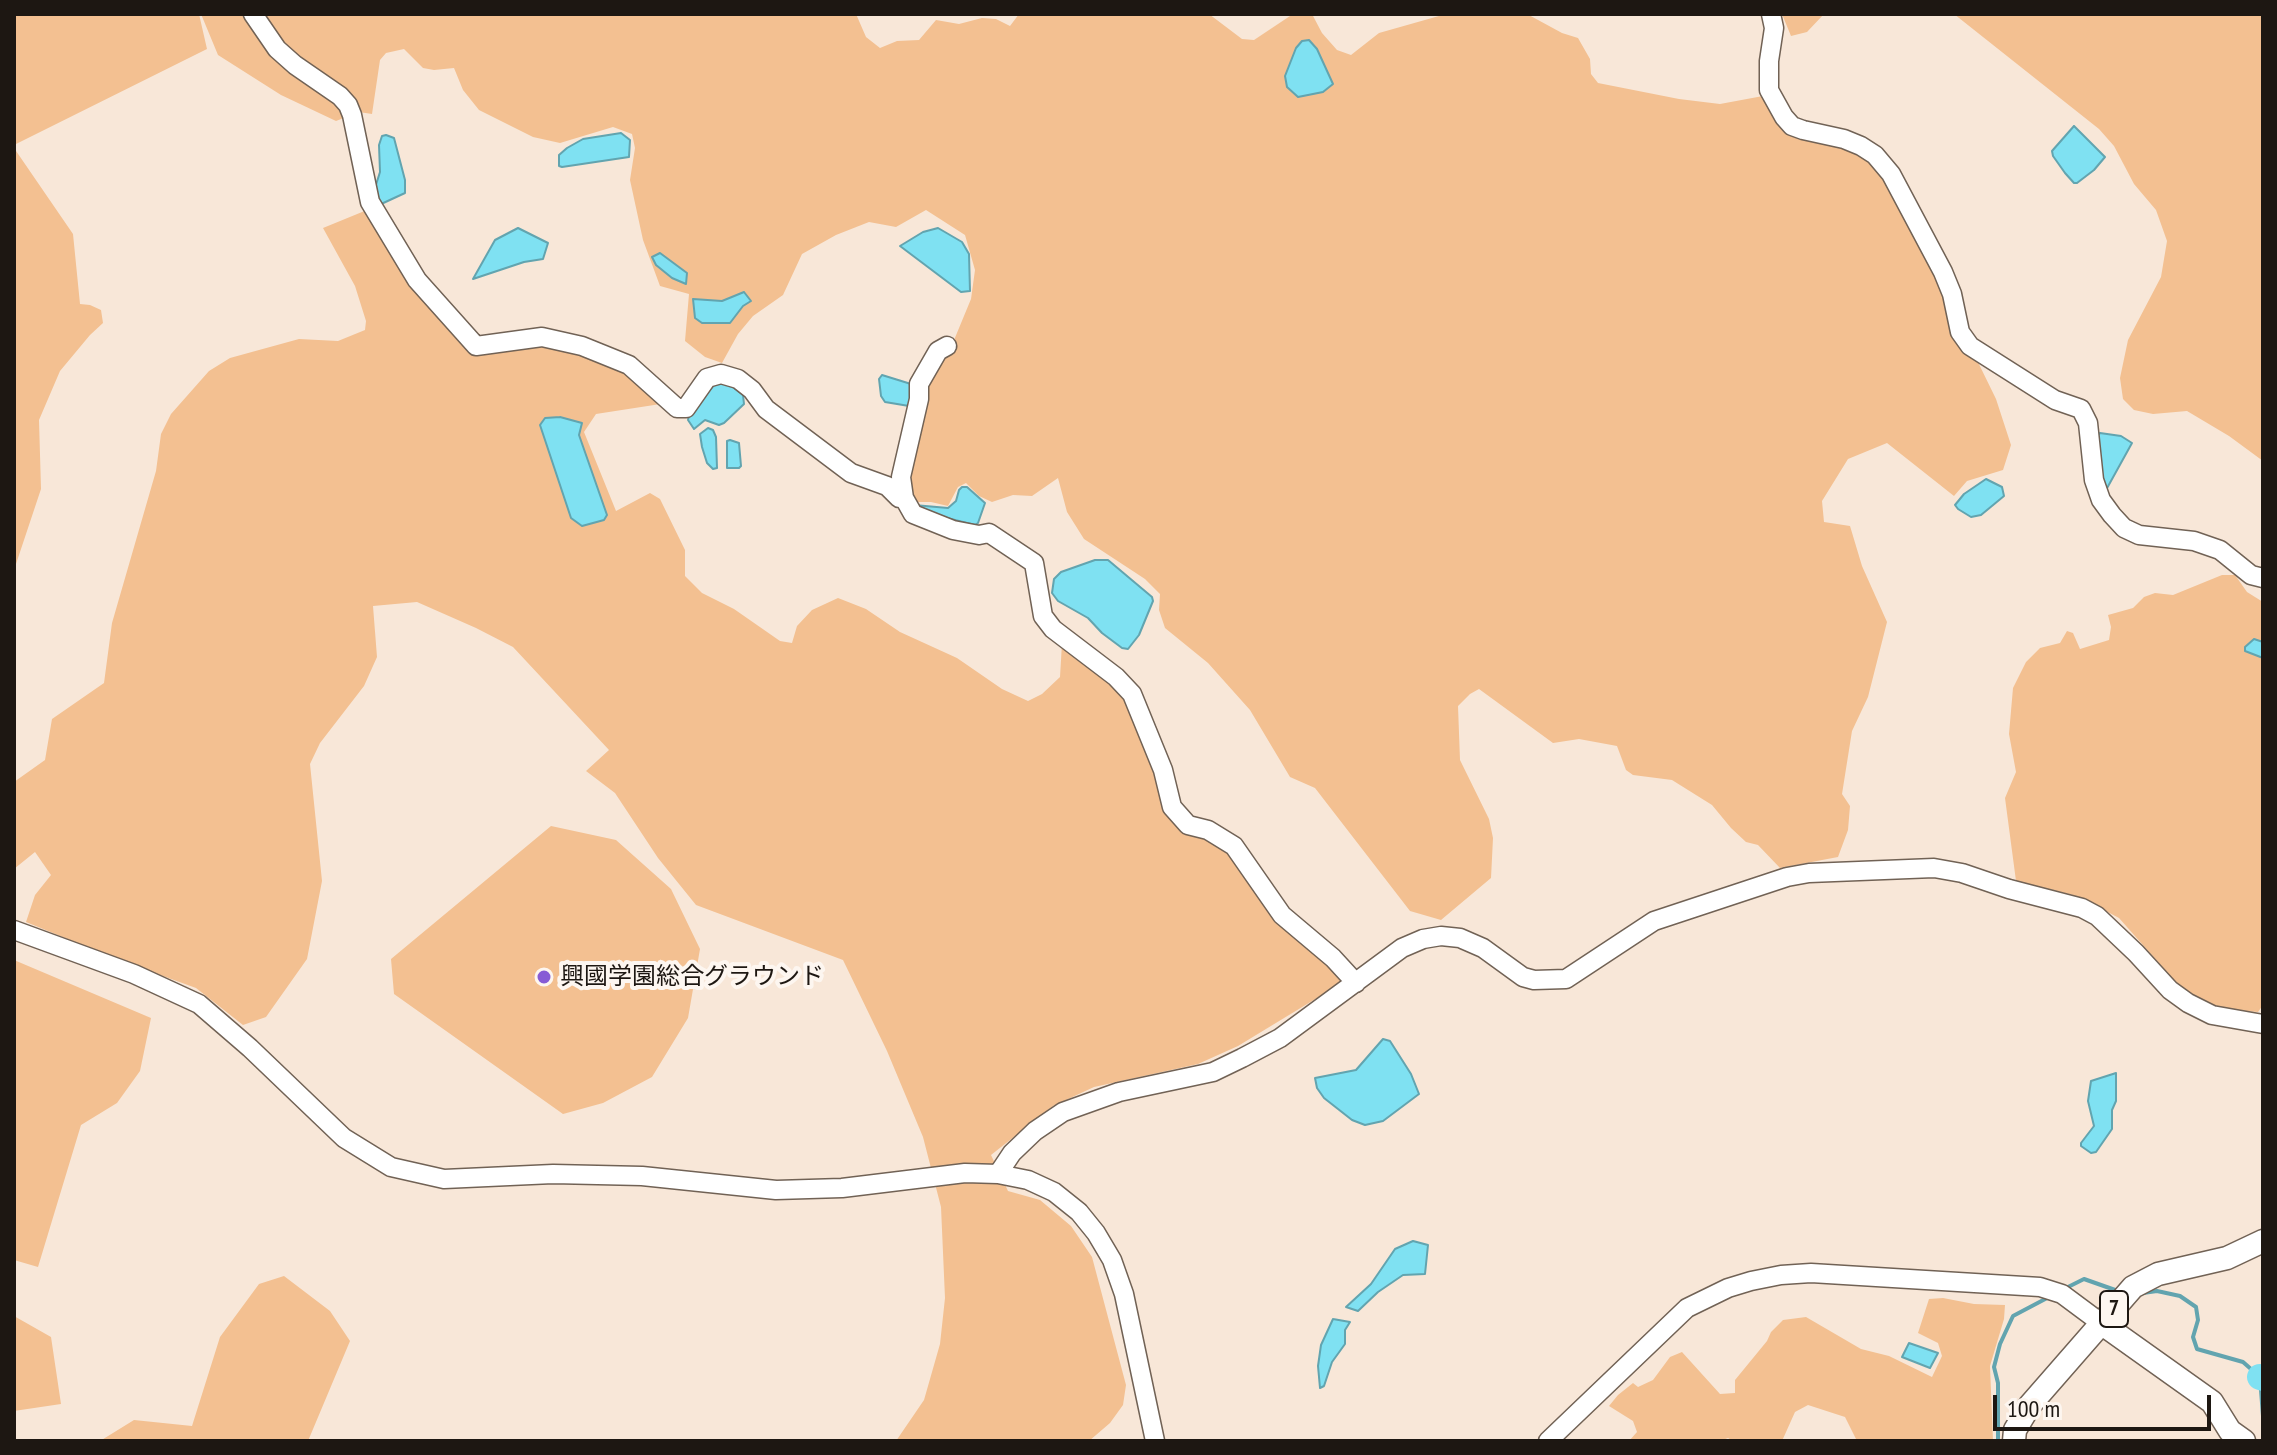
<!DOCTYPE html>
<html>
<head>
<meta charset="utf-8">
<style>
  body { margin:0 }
  #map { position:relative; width:2277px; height:1455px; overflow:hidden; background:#f8e7d8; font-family:"PT Sans Narrow",sans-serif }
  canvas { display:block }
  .frame { position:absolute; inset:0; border:16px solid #1d1712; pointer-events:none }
  .scale { position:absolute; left:1993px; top:1395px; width:218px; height:36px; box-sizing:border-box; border:4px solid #1d1712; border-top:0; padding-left:10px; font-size:24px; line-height:28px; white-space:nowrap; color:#1d1712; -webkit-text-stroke:6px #fdf6f0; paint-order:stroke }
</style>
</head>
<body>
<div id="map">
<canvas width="2277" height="1455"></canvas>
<div class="frame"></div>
<div class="scale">100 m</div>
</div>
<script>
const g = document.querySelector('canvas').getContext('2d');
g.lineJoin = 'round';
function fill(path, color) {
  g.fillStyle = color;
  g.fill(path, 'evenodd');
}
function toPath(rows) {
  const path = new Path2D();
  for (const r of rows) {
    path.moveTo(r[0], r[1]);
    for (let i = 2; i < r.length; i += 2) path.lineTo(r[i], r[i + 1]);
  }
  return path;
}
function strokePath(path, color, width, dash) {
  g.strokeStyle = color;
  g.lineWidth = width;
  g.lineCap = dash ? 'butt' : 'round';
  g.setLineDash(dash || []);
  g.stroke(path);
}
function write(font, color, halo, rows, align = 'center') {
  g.font = font + ' "PT Sans Narrow","Noto Sans JP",sans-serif';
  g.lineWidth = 8;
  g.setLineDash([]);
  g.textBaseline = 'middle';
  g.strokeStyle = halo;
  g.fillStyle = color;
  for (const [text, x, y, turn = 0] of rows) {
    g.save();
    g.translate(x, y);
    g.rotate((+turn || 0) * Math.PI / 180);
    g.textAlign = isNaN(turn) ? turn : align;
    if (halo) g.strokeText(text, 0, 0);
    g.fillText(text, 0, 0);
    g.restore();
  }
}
const green = toPath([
  [14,14,199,14,207,49,14,145],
  [201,14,856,14,866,37,880,48,897,41,919,40,936,20,959,24,982,18,996,19,1010,26,1019,14,1209,14,1242,39,1254,40,1293,14,1312,14,1322,33,1337,50,1351,55,1379,33,1446,14,1527,14,1562,33,1578,38,1590,59,1591,74,1598,83,1679,99,1720,104,1763,96,1783,126,1845,143,1872,157,1909,221,1996,399,2011,445,2003,470,1967,481,1954,496,1887,443,1848,459,1822,501,1824,522,1850,526,1862,566,1887,622,1868,697,1852,731,1842,794,1850,806,1848,830,1838,857,1780,868,1758,845,1746,842,1731,828,1712,805,1672,780,1633,775,1626,770,1617,746,1579,739,1553,743,1479,689,1470,694,1458,706,1460,760,1489,819,1493,838,1491,878,1441,920,1410,911,1315,788,1290,777,1250,710,1208,663,1165,628,1159,610,1160,594,1145,579,1084,539,1067,512,1058,478,1032,496,1013,495,992,502,979,496,966,483,958,487,948,506,931,502,910,502,907,490,920,387,952,345,971,299,975,270,965,235,926,210,896,227,869,222,836,235,802,254,783,295,753,316,738,334,722,363,705,357,685,341,689,294,660,286,643,240,630,180,635,148,632,134,613,127,560,143,533,137,479,110,463,90,454,68,434,70,423,68,404,49,386,53,380,60,372,114,359,112,336,121,281,95,218,55],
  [1782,14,1824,14,1807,32,1791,36],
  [1954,14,2263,14,2263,461,2229,436,2187,411,2153,414,2134,410,2123,399,2120,378,2128,340,2161,277,2167,241,2156,210,2134,184,2114,146,2099,129],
  [14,148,73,234,80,304,90,305,101,310,103,323,90,335,60,371,39,420,41,489,14,570],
  [367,210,464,346,541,343,580,349,628,372,667,403,596,414,584,432,616,511,650,493,660,499,685,550,685,576,702,593,734,609,780,641,792,643,797,626,812,610,838,598,866,609,900,632,957,658,1002,689,1028,701,1042,694,1060,677,1062,643,1129,700,1166,809,1232,849,1287,928,1345,981,1238,1046,1198,1064,1094,1087,1053,1106,991,1155,1008,1191,1040,1200,1071,1226,1092,1257,1126,1385,1123,1405,1110,1423,1089,1441,896,1441,924,1400,940,1344,945,1298,941,1207,923,1137,887,1051,843,960,696,905,658,858,615,793,586,771,609,750,513,647,476,628,417,602,373,606,377,657,364,686,320,743,310,764,322,881,307,959,266,1017,243,1025,196,988,119,960,26,922,35,895,51,875,35,852,14,869,14,782,45,760,52,719,104,683,112,623,156,471,161,434,171,414,209,371,230,358,299,339,338,341,365,330,366,321,355,286,323,228],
  [2222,575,2235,575,2247,592,2263,602,2263,1005,2258,1012,2221,1009,2181,988,2119,918,2102,909,2073,895,2016,881,2005,798,2016,772,2009,734,2013,688,2026,662,2040,648,2060,643,2067,631,2073,633,2080,649,2109,640,2111,627,2108,615,2133,608,2144,597,2155,593,2173,595],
  [551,826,616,840,671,889,700,949,688,1018,652,1077,603,1103,563,1114,394,994,391,959],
  [14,960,151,1018,140,1071,117,1103,81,1125,38,1267,14,1260],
  [284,1276,330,1311,350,1341,308,1441,100,1441,134,1420,192,1426,220,1337,259,1284],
  [1943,1298,1974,1304,2005,1305,2004,1319,1990,1366,1993,1441,1857,1441,1845,1417,1808,1405,1795,1412,1782,1441,1733,1441,1728,1438,1720,1441,1629,1441,1637,1432,1633,1421,1609,1406,1618,1395,1633,1383,1638,1387,1653,1380,1670,1357,1682,1352,1720,1394,1735,1393,1735,1380,1767,1341,1771,1332,1783,1320,1806,1317,1861,1349,1889,1356,1932,1377,1942,1356,1938,1343,1918,1333,1929,1299],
  [14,1316,51,1337,61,1404,14,1411]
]);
const water = toPath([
  [1309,40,1317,49,1333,84,1323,92,1298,97,1287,87,1285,76,1296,48,1302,41,1309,40],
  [2074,126,2105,157,2094,170,2077,183,2074,183,2065,173,2053,156,2052,151,2074,126],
  [621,133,630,140,629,157,562,167,559,166,559,155,567,148,583,139,621,133],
  [386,135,394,138,405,180,405,193,379,205,374,191,380,172,379,145,382,136,386,135],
  [518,228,548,243,543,259,524,262,473,279,495,240,518,228],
  [938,228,962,242,969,254,970,291,961,292,900,246,923,232,938,228],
  [660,253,687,273,686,284,672,278,656,265,652,257,660,253],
  [744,292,751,301,743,306,730,323,702,323,695,318,693,299,722,301,744,292],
  [882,375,911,384,912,400,909,406,885,402,881,396,879,379,882,375],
  [716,383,728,383,743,395,744,404,724,423,719,425,705,420,694,429,688,420,690,411,716,383],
  [560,417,582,423,579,435,607,515,604,520,582,526,571,518,540,425,545,418,560,417],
  [708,428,713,430,716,437,717,468,713,469,707,463,702,447,700,434,708,428],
  [2100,433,2121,436,2132,443,2106,490,2103,486,2097,436,2100,433],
  [730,440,739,443,741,466,739,468,727,468,727,441,730,440],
  [1986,479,2002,487,2004,496,1981,515,1971,517,1958,509,1955,505,1964,494,1986,479],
  [962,487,967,487,985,503,978,523,975,525,939,516,914,505,948,508,956,501,959,490,962,487],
  [1095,560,1108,560,1152,597,1153,601,1139,635,1128,649,1122,648,1102,633,1088,618,1058,601,1052,593,1054,579,1061,572,1095,560],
  [2254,639,2263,642,2263,658,2245,651,2245,647,2254,639],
  [1383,1039,1390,1041,1411,1074,1419,1094,1383,1121,1365,1125,1352,1120,1324,1098,1317,1088,1315,1078,1356,1070,1383,1039],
  [2116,1073,2116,1101,2112,1110,2112,1129,2096,1152,2091,1153,2081,1146,2081,1143,2094,1126,2088,1101,2091,1081,2116,1073],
  [1413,1241,1428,1245,1425,1274,1403,1275,1378,1292,1358,1311,1346,1307,1371,1284,1395,1249,1413,1241],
  [1333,1319,1350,1322,1345,1330,1345,1344,1332,1362,1324,1386,1320,1388,1318,1366,1321,1345,1333,1319],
  [1909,1343,1938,1353,1930,1368,1902,1357,1909,1343]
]);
const stream = toPath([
  [2064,1289,2084,1279,2118,1291],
  [2143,1293,2157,1291,2180,1296,2196,1307,2198,1320,2193,1337,2197,1349,2243,1362,2260,1377,2263,1416],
  [1998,1441,1998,1383,1994,1367,2000,1344,2013,1316,2049,1297]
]);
const river = toPath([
  [2260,1377,2263,1378]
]);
const minor = toPath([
  [253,14,277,49,295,65,340,96,348,105,352,115,370,202,417,280,476,346,542,337,582,346,629,365,677,408,686,408,707,378,721,374,738,379,752,390,766,409,851,473,887,486,899,498,904,498],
  [1771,14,1774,28,1769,61,1769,90,1784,117,1792,126,1803,130,1844,139,1861,146,1875,155,1891,174,1943,272,1952,294,1960,332,1970,346,2055,400,2081,409,2088,423,2094,480,2101,500,2112,515,2124,528,2139,535,2194,541,2220,550,2251,575,2263,578],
  [947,346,938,351,919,384,919,399,901,477,904,498,913,514,953,530,979,535,989,533,1034,563,1043,616,1053,629,1116,677,1132,694,1163,770,1172,807,1188,825,1208,830,1234,846,1282,915,1333,958,1356,983],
  [14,930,134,974,199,1004,250,1048,344,1138,391,1167,444,1179,553,1174,642,1176,776,1190,842,1188,965,1173,998,1174,1028,1180,1054,1192,1079,1212,1096,1233,1112,1260,1124,1294,1155,1441],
  [998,1174,1012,1153,1035,1131,1063,1112,1119,1092,1213,1072,1242,1058,1280,1038,1402,948,1423,939,1441,936,1460,938,1483,948,1523,977,1534,980,1566,979,1654,921,1787,877,1809,873,1934,868,1962,873,2009,889,2082,908,2097,916,2136,953,2170,990,2188,1003,2212,1015,2263,1024],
  [1548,1441,1687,1308,1728,1288,1751,1281,1781,1275,1811,1273,2040,1287,2062,1294,2101,1323]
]);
const major = toPath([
  [2101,1323,2212,1402,2230,1431,2244,1441],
  [2014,1441,2015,1430,2030,1405,2133,1287,2158,1274,2227,1258,2263,1241]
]);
const markers = [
  [544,977,8,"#875bd5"]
];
const shields = [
  [2114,1309,28]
];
const shieldNames = [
  ["7",2114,1309]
];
const poiNames = [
  ["興國学園総合グラウンド",560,977]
];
fill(green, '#f3c091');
fill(water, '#7fe1f2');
strokePath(water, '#62a4af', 2);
strokePath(stream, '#62a4af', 4);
strokePath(river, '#7fe1f2', 26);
strokePath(minor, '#716255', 21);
strokePath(major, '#716255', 25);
strokePath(minor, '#fff', 18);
strokePath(major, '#fff', 22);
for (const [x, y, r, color] of markers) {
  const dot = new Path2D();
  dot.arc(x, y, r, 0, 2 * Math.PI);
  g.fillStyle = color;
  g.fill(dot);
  strokePath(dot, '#fdf6f0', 3);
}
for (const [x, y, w] of shields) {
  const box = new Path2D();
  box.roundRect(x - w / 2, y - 18, w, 36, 6);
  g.fillStyle = '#fdf6f0';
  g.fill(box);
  strokePath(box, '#1d1712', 2);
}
write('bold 22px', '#1d1712', null, shieldNames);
write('24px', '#1d1712', '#fdf6f0', poiNames, 'left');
</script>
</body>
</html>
